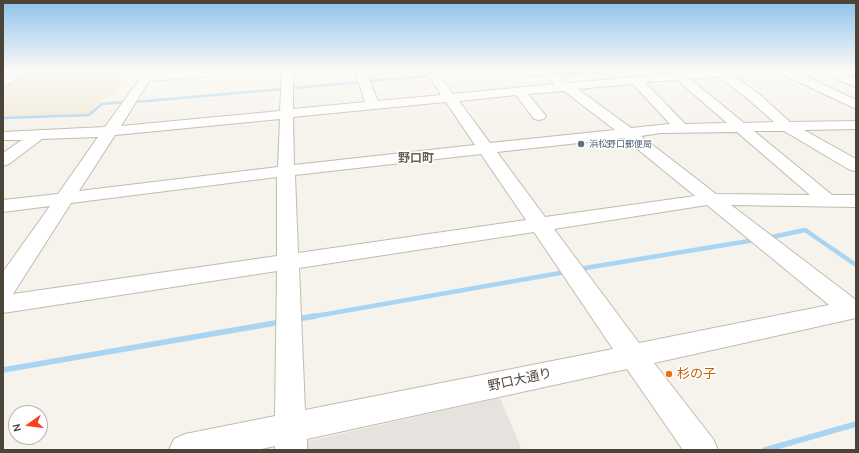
<!DOCTYPE html>
<html>
<head>
<meta charset="utf-8">
<style>
  body { margin:0 }
  #map { position:relative; width:859px; height:453px; overflow:hidden; background:#f6f3ec; font-family:Karla,sans-serif }
  canvas { display:block }
  .frame { position:absolute; inset:0; border:4px solid #4b4439; pointer-events:none }
  .north { position:absolute; left:8px; top:405px; width:40px; height:40px; box-sizing:border-box; background:#fff; border:1px solid #b7b4b0; border-radius:50%; rotate:256deg; font-size:11px; font-weight:700; line-height:16px; text-align:center; color:#4b4439 }
  .north::after { content:''; display:block; margin:auto; width:14px; height:18px; background:#fc3f1d; clip-path:polygon(50% 0,100% 100%,50% 72%,0 100%) }
</style>
</head>
<body>
<div id="map">
<canvas width="859" height="453"></canvas>
<div class="frame"></div>
<div class="north">N</div>
</div>
<script>
const g = document.querySelector('canvas').getContext('2d');
g.lineJoin = 'round';
function fill(path, color) {
  g.fillStyle = color;
  g.fill(path, 'evenodd');
}
function toPath(rows) {
  const path = new Path2D();
  for (const r of rows) {
    path.moveTo(r[0], r[1]);
    for (let i = 2; i < r.length; i += 2) path.lineTo(r[i], r[i + 1]);
  }
  return path;
}
function strokePath(path, color, width, dash) {
  g.strokeStyle = color;
  g.lineWidth = width;
  g.lineCap = dash ? 'butt' : 'round';
  g.setLineDash(dash || []);
  g.stroke(path);
}
function write(font, color, halo, rows, align = 'center') {
  g.font = font + ' Karla,"Noto Sans JP",sans-serif';
  g.lineWidth = 3;
  g.setLineDash([]);
  g.textBaseline = 'middle';
  g.strokeStyle = halo;
  g.fillStyle = color;
  for (const [text, x, y, turn = 0] of rows) {
    g.save();
    g.translate(x, y);
    g.rotate((+turn || 0) * Math.PI / 180);
    g.textAlign = isNaN(turn) ? turn : align;
    if (halo) g.strokeText(text, 0, 0);
    g.fillText(text, 0, 0);
    g.restore();
  }
}
const industrial = toPath([
  [500,398,522,450,305,450,304,442]
]);
const education = toPath([
  [36,70,123,70,115,79,125,80,115,93,110,94,89,114,3,117,3,88]
]);
const streamFar2 = toPath([
  [367,81,430,76],
  [135,102,361,82],
  [3,118,89,115,102,104,124,102]
]);
const streamFar1 = toPath([
  [772,237,805,230,856,265],
  [579,269,755,240],
  [310,317,566,272]
]);
const stream = toPath([
  [297,319,315,316],
  [3,370,281,322],
  [765,450,856,424]
]);
const river = toPath([
  [516,70,541,70,539,73,534,74,523,74,518,73,516,70],
  [549,70,605,70,603,73,598,74,555,75,550,74,549,70]
]);
const minor = toPath([
  [21,70,35,70,3,87,3,78,21,70],
  [146,70,156,70,154,74,210,70,260,70,254,73,149,81,121,126,280,111,282,70,293,70,293,109,365,102,355,70,365,70,378,101,441,95,425,70,436,70,453,94,555,84,544,76,489,73,484,70,551,70,569,83,679,73,728,70,793,70,856,100,856,109,780,73,734,76,759,94,790,122,856,121,856,129,804,130,856,159,856,171,850,170,784,131,754,131,832,195,856,195,856,207,731,205,856,300,856,318,654,363,713,439,718,450,683,450,627,369,307,439,307,450,275,450,275,446,257,450,169,450,174,439,185,434,275,416,277,271,3,313,3,272,50,206,3,212,3,200,58,194,98,137,42,139,9,164,3,166,3,153,22,140,3,140,3,132,105,127,146,70],
  [720,77,749,100,774,122,744,123,690,79,720,77],
  [677,80,727,123,685,124,645,82,677,80],
  [633,84,670,124,631,128,578,89,633,84],
  [564,91,615,130,490,143,459,101,516,95,534,119,539,120,544,119,546,116,528,94,564,91],
  [446,102,475,145,294,165,293,117,446,102],
  [280,119,278,167,79,191,115,135,280,119],
  [737,132,810,195,716,194,641,136,661,133,737,132],
  [624,138,695,196,545,217,497,152,624,138],
  [481,154,526,220,298,253,295,175,481,154],
  [277,177,277,256,13,294,71,203,277,177],
  [707,205,829,305,639,343,554,229,707,205],
  [534,232,613,349,305,410,299,268,534,232],
  [816,70,832,70,856,79,856,87,818,72,816,70]
]);
const markers = [
  [581,144,4,"#5c6f8a"],
  [669,374,4,"#e8710a"]
];
const farServicenames = [
  ["浜松野口郵便局",589,144]
];
const neighbourhoodNames = [
  ["野口町",416,159]
];
const nearFoodnames = [
  ["杉の子",677,374]
];
const nearStreetnames = [
  ["野口大通り",520,380,-12]
];
fill(industrial, '#e6e2dd');
fill(education, '#efe8d6');
strokePath(streamFar2, '#a9d4f2', 2.5);
strokePath(streamFar1, '#a9d4f2', 4.5);
strokePath(stream, '#a9d4f2', 5.5);
fill(river, '#a9d4f2');
strokePath(minor, '#c2bbae', 2);
fill(minor, '#fff');
const sky = g.createLinearGradient(0, 0, 0, 133);
sky.addColorStop(0, '#8fc1ec');
sky.addColorStop(0.53, '#fbfaf6');
sky.addColorStop(1, '#fbfaf600');
g.fillStyle = sky;
g.fillRect(0, 0, 859, 133);
for (const [x, y, r, color] of markers) {
  const dot = new Path2D();
  dot.arc(x, y, r, 0, 2 * Math.PI);
  g.fillStyle = color;
  g.fill(dot);
  strokePath(dot, '#fff', 1.5);
}
write('9px', '#4e5e75', '#fff', farServicenames, 'left');
write('bold 12px', '#6e6250', '#fff', neighbourhoodNames);
write('13px', '#c56008', '#fff', nearFoodnames, 'left');
write('13px', '#4b4439', '#fff', nearStreetnames);
</script>
</body>
</html>
